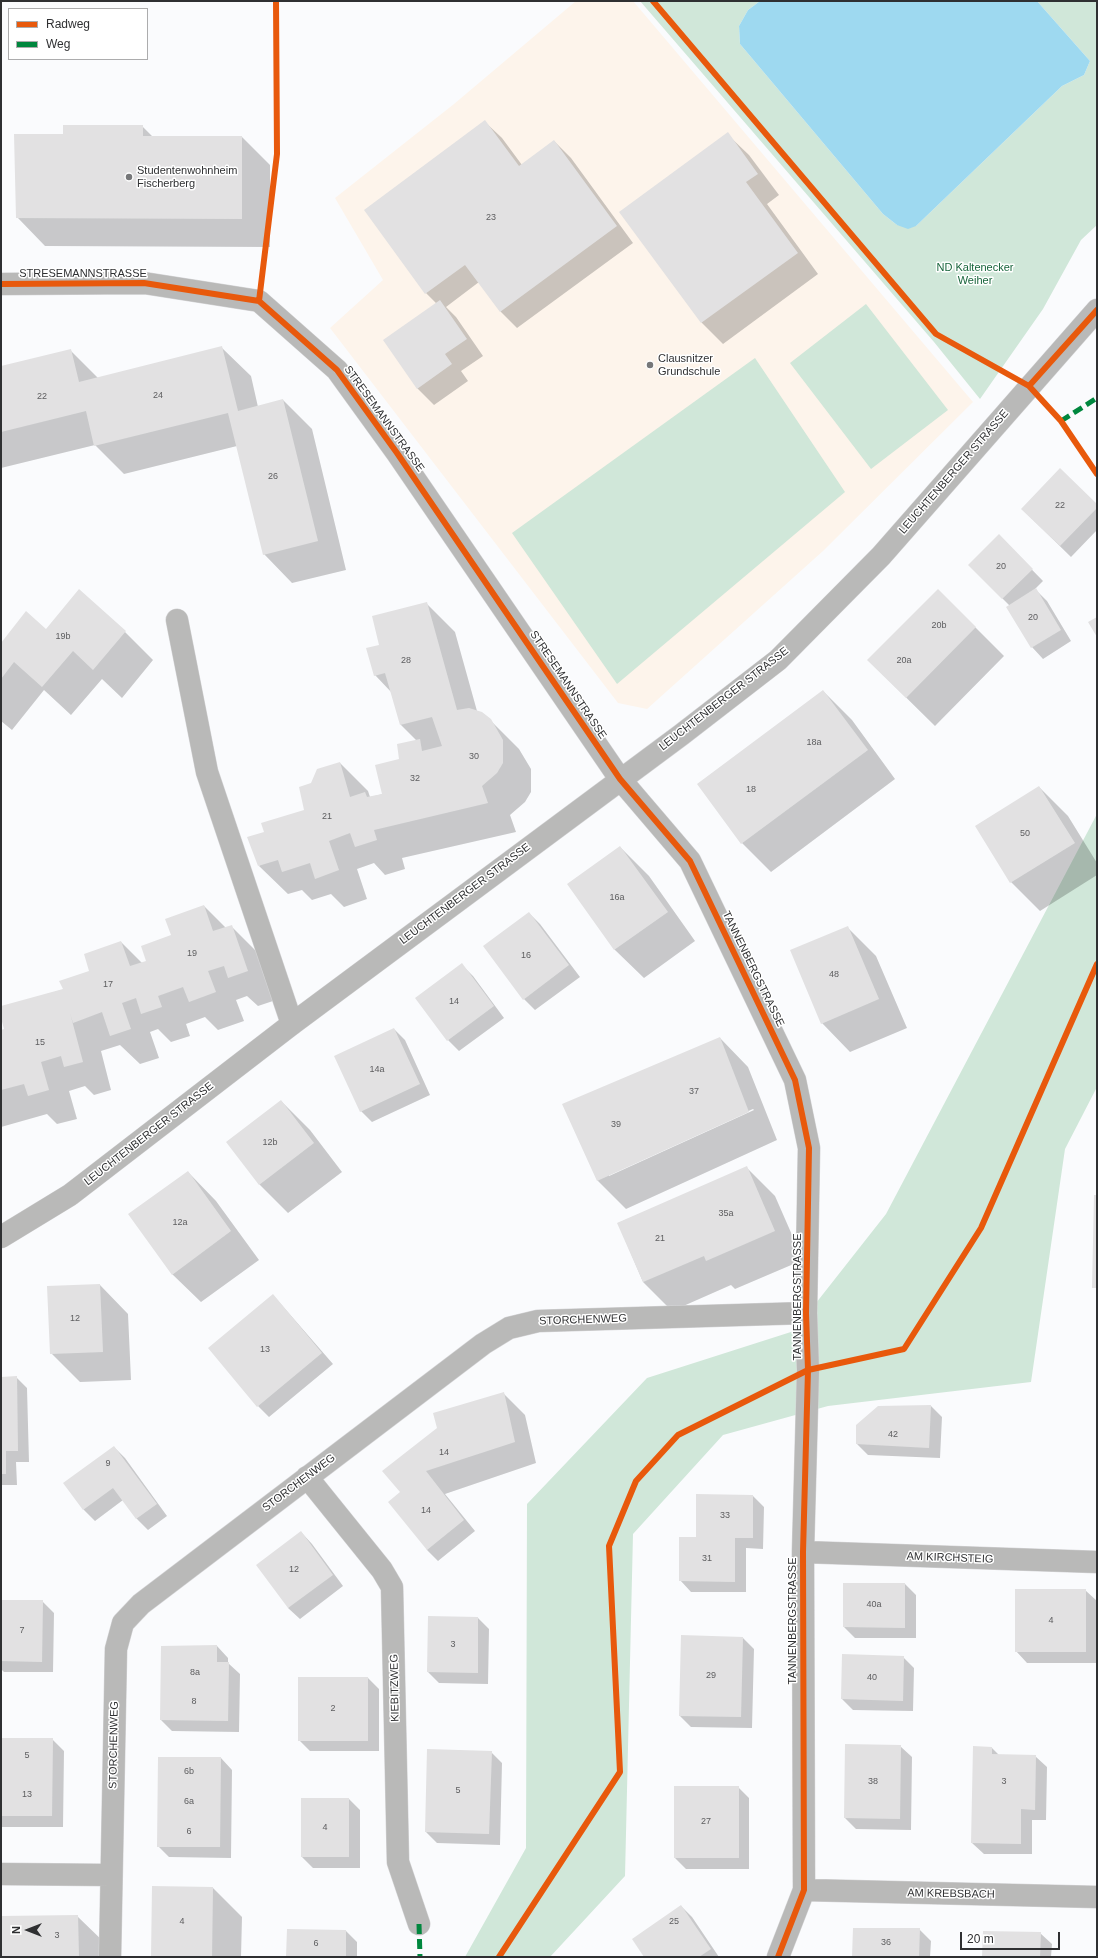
<!DOCTYPE html>
<html>
<head>
<meta charset="utf-8">
<style>
  body { margin:0 }
  #map { position:relative; width:1098px; height:1958px; overflow:hidden; background:#fafbfd; font-family:Helvetica,sans-serif }
  canvas { display:block }
  .frame { position:absolute; inset:0; border:2px solid #2f3032; pointer-events:none }
  .legend { position:absolute; left:8px; top:8px; width:140px; height:52px; box-sizing:border-box; background:#fff; border:1px solid #acacad; margin:0; padding:5px 7px; list-style:none; font-size:12px; color:#2f3032 }
  .legend li { display:flex; align-items:center; gap:8px; height:20px }
  .legend b { width:20px; border:1px solid #acacad }
  .north { position:absolute; left:8px; top:1910px; width:40px; height:40px; -webkit-text-stroke:3px #fff; paint-order:stroke; rotate:270deg; font-size:11px; font-weight:700; line-height:16px; text-align:center; color:#2f3032 }
  .north::after { content:''; display:block; margin:auto; width:14px; height:18px; background:#2f3032; clip-path:polygon(50% 0,100% 100%,50% 72%,0 100%) }
  .scale { position:absolute; left:960px; top:1932px; width:100px; height:18px; box-sizing:border-box; border:2px solid #2f3032; border-top:0; padding-left:5px; font-size:12px; line-height:14px; white-space:nowrap; color:#2f3032; -webkit-text-stroke:3px #fff; paint-order:stroke }
</style>
</head>
<body>
<div id="map">
<canvas width="1098" height="1958"></canvas>
<div class="frame"></div>
<ul class="legend">
<li><b style="height:5px;background:#e8590c"></b>Radweg</li>
<li><b style="height:5px;background:#00873e"></b>Weg</li>
</ul>
<div class="north">N</div>
<div class="scale">20 m</div>
</div>
<script>
const g = document.querySelector('canvas').getContext('2d');
g.lineJoin = 'round';
function fill(path, color) {
  g.fillStyle = color;
  g.fill(path, 'evenodd');
}
function toPath(rows) {
  const path = new Path2D();
  for (const r of rows) {
    path.moveTo(r[0], r[1]);
    for (let i = 2; i < r.length; i += 2) path.lineTo(r[i], r[i + 1]);
  }
  return path;
}
function strokePath(path, color, width, dash) {
  g.strokeStyle = color;
  g.lineWidth = width;
  g.lineCap = dash ? 'butt' : 'round';
  g.setLineDash(dash || []);
  g.stroke(path);
}
function write(font, color, halo, rows, align = 'center') {
  g.font = font + ' Helvetica,sans-serif';
  g.lineWidth = 3;
  g.setLineDash([]);
  g.textBaseline = 'middle';
  g.strokeStyle = halo;
  g.fillStyle = color;
  for (const [text, x, y, turn = 0] of rows) {
    g.save();
    g.translate(x, y);
    g.rotate((+turn || 0) * Math.PI / 180);
    g.textAlign = isNaN(turn) ? turn : align;
    if (halo) g.strokeText(text, 0, 0);
    g.fillText(text, 0, 0);
    g.restore();
  }
}
const education = toPath([
  [576,1,633,1,973,402,823,551,647,709,618,703,330,328,383,280,335,198,454,104]
]);
const green = toPath([
  [640,1,760,1,748,10,739,26,740,44,883,214,897,225,916,226,1062,86,1084,75,1090,61,1037,1,1097,1,1097,225,1081,240,1043,309,980,399,934,342],
  [866,304,948,410,871,469,790,363],
  [755,358,845,492,617,684,512,533],
  [1097,814,1097,1087,1065,1149,1031,1382,828,1406,723,1435,633,1534,625,1876,550,1957,465,1957,526,1848,527,1504,647,1378,794,1331,886,1214]
]);
const water = toPath([
  [760,1,1037,1,1090,61,1084,75,1062,86,916,226,908,229,897,225,883,214,740,44,739,26,748,10]
]);
const shadow = toPath([
  [485,122,502,138,522,165,554,141,571,158,633,243,517,328,501,312,479,282,446,307,456,317,483,356,461,371,468,381,434,405,417,388,436,303,426,293,366,210],
  [142,126,153,137,242,137,270,165,270,247,45,246,17,217,64,135],
  [727,134,749,155,779,195,767,204,818,274,723,344,702,323,621,212],
  [222,348,251,376,258,407,283,400,312,429,346,570,292,583,264,554,237,446,124,474,95,445,1,468,1,367,70,350,98,378],
  [1097,505,1097,530,1071,557,1022,509],
  [999,536,1043,581,1035,589,1047,601,1071,641,1043,659,1032,647,1010,606,969,565],
  [938,590,1004,656,935,726,868,660],
  [426,603,455,632,477,711,490,720,519,749,531,769,531,792,525,802,510,815,516,832,402,858,405,869,385,875,374,863,357,869,367,899,344,907,331,894,312,900,302,890,288,894,259,866,306,811,312,784,340,763,368,791,370,797,383,794,401,760,417,741,401,725,392,693,375,675,381,646],
  [46,630,125,632,153,660,122,698,102,679,71,715,44,690,12,730,1,721,1,644],
  [823,691,852,720,895,779,771,872,742,843,698,784],
  [1039,787,1068,816,1097,863,1097,875,1040,911,1011,882,976,826],
  [620,847,649,876,695,941,644,978,615,950,568,884],
  [204,906,226,928,231,926,260,955,276,1000,258,1006,247,996,236,1000,244,1021,218,1030,205,1017,186,1024,190,1036,171,1042,158,1029,150,1032,159,1058,140,1064,120,1045,101,1051,111,1090,94,1095,85,1086,69,1091,77,1119,57,1124,47,1114,1,1127,1,1031,5,1030,1,1015,1,1007,65,989,91,971,121,942,142,963,147,962],
  [529,913,540,924,580,977,535,1010,524,999],
  [847,927,876,956,907,1028,850,1052,822,1023],
  [461,964,473,976,504,1018,459,1051,448,1040],
  [394,1029,405,1040,430,1095,372,1122,361,1111],
  [720,1038,748,1067,777,1140,626,1209,597,1180],
  [753,1109,754,1110,609,1176,609,1174],
  [281,1101,310,1130,342,1172,288,1213,260,1185,227,1142],
  [747,1168,775,1196,803,1260,735,1289,731,1285,672,1311,643,1282,618,1223],
  [188,1172,216,1201,259,1260,201,1302,172,1274],
  [100,1285,128,1314,131,1380,80,1382,51,1353],
  [273,1295,333,1364,269,1417,258,1406],
  [16,1377,27,1388,29,1462,16,1462,17,1485,1,1485,1,1378],
  [503,1393,525,1415,536,1463,445,1494,475,1531,438,1561,427,1550,401,1492],
  [931,1406,942,1417,940,1458,868,1455,857,1444,878,1407],
  [114,1447,125,1458,167,1516,148,1530,137,1519,123,1500,95,1521,84,1510,65,1483],
  [753,1496,764,1507,763,1549,746,1548,746,1592,691,1592,680,1580,697,1538],
  [301,1532,312,1544,343,1586,300,1619,288,1608],
  [905,1584,916,1595,916,1638,855,1638,844,1627],
  [1085,1590,1097,1601,1097,1663,1027,1663,1016,1651],
  [1,1601,42,1601,54,1613,53,1672,4,1672,1,1669],
  [478,1618,489,1629,488,1684,439,1683,428,1672],
  [743,1638,754,1649,752,1728,691,1727,680,1716],
  [217,1646,228,1658,228,1663,240,1674,239,1732,172,1731,161,1720],
  [843,1655,903,1657,914,1668,913,1711,853,1710,842,1699],
  [368,1678,379,1689,379,1751,310,1751,299,1740],
  [1,1739,52,1739,64,1751,63,1827,1,1827],
  [900,1746,912,1757,911,1830,856,1829,845,1818],
  [992,1748,999,1755,1035,1756,1047,1767,1046,1820,1032,1820,1032,1854,984,1854,972,1843],
  [491,1752,502,1763,500,1845,437,1843,426,1832],
  [221,1758,232,1770,231,1858,169,1857,158,1846],
  [738,1787,749,1798,749,1869,686,1869,675,1858],
  [349,1799,360,1810,360,1868,313,1868,302,1857],
  [213,1888,242,1917,241,1957,152,1957],
  [681,1906,692,1917,719,1957,645,1957],
  [77,1916,106,1944,106,1957,1,1957,1,1917],
  [919,1929,931,1941,930,1957,853,1957],
  [346,1931,357,1942,357,1957,287,1957],
  [1040,1933,1052,1944,1051,1957,983,1957]
]);
const building = toPath([
  [485,120,519,166,554,140,617,226,500,312,465,265,425,294,364,210],
  [63,125,143,125,143,136,242,136,242,219,16,218,14,134,63,134],
  [728,132,758,174,746,182,798,253,701,323,619,212],
  [440,300,467,339,445,354,452,364,417,389,383,340],
  [222,346,238,411,283,399,318,541,263,555,228,413,94,446,86,411,1,432,1,366,71,349,79,382],
  [1060,468,1097,504,1097,508,1060,546,1021,509],
  [999,534,1033,569,1002,599,968,565],
  [1036,588,1061,630,1031,648,1006,607],
  [79,589,126,631,93,670,73,651,42,687,14,662,1,679,1,643,26,611,46,629],
  [938,589,976,627,906,698,867,660],
  [427,602,457,710,469,708,482,712,491,719,503,740,503,763,497,773,482,786,488,803,374,830,377,840,355,847,350,833,329,841,339,870,315,879,310,863,282,872,278,860,258,866,247,837,264,832,261,823,304,810,299,787,311,783,317,769,340,762,350,797,365,792,367,797,382,794,375,765,399,759,397,744,420,739,422,751,442,746,432,717,400,725,385,673,374,676,366,648,379,645,372,616],
  [1097,617,1097,637,1088,622],
  [823,690,868,750,741,844,697,784],
  [1039,786,1075,843,1010,883,975,826],
  [620,846,668,912,614,950,567,884],
  [204,905,213,931,232,925,248,971,228,978,224,966,208,971,216,992,189,1002,183,987,158,996,162,1007,141,1014,136,998,122,1003,131,1029,110,1036,102,1012,73,1023,70,1013,83,1062,64,1067,61,1056,41,1062,49,1090,28,1096,24,1084,1,1090,1,1030,4,1029,1,1018,1,1006,63,989,59,981,89,971,84,954,121,941,130,966,146,961,141,946,171,935,165,919],
  [529,912,569,965,523,1000,483,946],
  [848,926,879,999,821,1024,790,950],
  [462,963,494,1006,447,1041,415,998],
  [394,1028,420,1084,360,1112,334,1056],
  [720,1037,749,1112,597,1181,562,1104],
  [281,1100,314,1143,259,1185,226,1142],
  [747,1166,775,1231,706,1261,704,1256,643,1282,617,1223],
  [188,1171,231,1231,172,1275,128,1214],
  [1094,1195,1097,1195,1097,1288,1092,1288],
  [100,1284,103,1352,50,1354,47,1286],
  [273,1294,322,1353,257,1407,208,1348],
  [17,1376,18,1451,6,1451,6,1474,1,1474,1,1377],
  [504,1392,515,1442,426,1471,464,1520,427,1550,388,1502,400,1492,382,1471,437,1428,433,1413],
  [931,1405,929,1448,856,1444,856,1425,878,1406],
  [114,1446,157,1504,136,1519,113,1488,83,1510,63,1483],
  [696,1494,753,1495,753,1538,735,1538,735,1582,679,1581,679,1537,696,1537],
  [301,1531,333,1575,288,1608,256,1565],
  [843,1583,905,1583,905,1628,843,1627],
  [1015,1589,1086,1589,1086,1652,1015,1652],
  [1,1600,43,1600,42,1662,1,1661],
  [428,1616,478,1617,478,1673,427,1672],
  [681,1635,743,1637,741,1717,679,1716],
  [217,1645,217,1662,229,1662,228,1721,160,1720,161,1646],
  [842,1654,904,1656,903,1701,841,1699],
  [298,1677,368,1677,368,1741,298,1741],
  [1,1738,53,1738,52,1816,1,1816],
  [845,1744,901,1745,900,1819,844,1818],
  [973,1746,992,1747,992,1754,1036,1755,1035,1810,1021,1809,1021,1844,971,1843],
  [427,1749,492,1751,489,1834,425,1832],
  [158,1757,221,1757,220,1847,157,1847],
  [674,1786,739,1786,739,1858,674,1858],
  [301,1798,349,1798,349,1857,301,1857],
  [152,1886,213,1887,212,1957,151,1957],
  [681,1905,711,1949,699,1957,644,1957,632,1939],
  [78,1915,79,1957,1,1957,1,1916],
  [853,1928,920,1928,919,1957,852,1957],
  [287,1929,346,1930,346,1957,286,1957],
  [983,1931,1041,1932,1040,1957,982,1957]
]);
const minor = toPath([
  [1,284,144,283,259,301,337,370,397,453,620,779,690,861,795,1080,809,1148,806,1313,808,1370,803,1552,804,1890,778,1957],
  [177,620,207,772,292,1024],
  [1,1237,70,1195,292,1024,681,735,778,660,881,556,1097,310],
  [307,1477,382,1570,392,1587,398,1862,419,1924],
  [803,1552,1097,1562],
  [1,1874,111,1875],
  [804,1890,1097,1897],
  [110,1957,116,1649,123,1623,141,1604,483,1344,509,1328,538,1321,806,1313]
]);
const quiet = toPath([
  [1061,421,1097,398],
  [419,1924,420,1957]
]);
const cycleway = toPath([
  [653,1,936,334,1029,386,1061,421,1097,474],
  [1,284,144,283,259,301,337,370,397,453,620,779,690,861,795,1080,809,1148,806,1313,808,1370,803,1552,804,1890,778,1957],
  [259,301,277,154,276,1],
  [1029,386,1097,310],
  [499,1957,620,1772,609,1546,636,1481,678,1435,808,1370,904,1349,981,1228,1097,964]
]);
const markers = [
  [129,177,4,"#767779"],
  [650,365,4,"#767779"]
];
const numberNames = [
  ["23",491,218],
  ["24",158,396],
  ["22",42,397],
  ["26",273,477],
  ["22",1060,506],
  ["20",1001,567],
  ["20",1033,618],
  ["20b",939,626],
  ["19b",63,637],
  ["28",406,661],
  ["20a",904,661],
  ["18a",814,743],
  ["30",474,757],
  ["32",415,779],
  ["18",751,790],
  ["21",327,817],
  ["50",1025,834],
  ["16a",617,898],
  ["19",192,954],
  ["16",526,956],
  ["48",834,975],
  ["17",108,985],
  ["14",454,1002],
  ["15",40,1043],
  ["14a",377,1070],
  ["37",694,1092],
  ["39",616,1125],
  ["12b",270,1143],
  ["35a",726,1214],
  ["12a",180,1223],
  ["21",660,1239],
  ["12",75,1319],
  ["13",265,1350],
  ["42",893,1435],
  ["14",444,1453],
  ["9",108,1464],
  ["14",426,1511],
  ["33",725,1516],
  ["31",707,1559],
  ["12",294,1570],
  ["40a",874,1605],
  ["4",1051,1621],
  ["7",22,1631],
  ["3",453,1645],
  ["8a",195,1673],
  ["29",711,1676],
  ["40",872,1678],
  ["8",194,1702],
  ["2",333,1709],
  ["5",27,1756],
  ["6b",189,1772],
  ["38",873,1782],
  ["3",1004,1782],
  ["5",458,1791],
  ["13",27,1795],
  ["6a",189,1802],
  ["27",706,1822],
  ["4",325,1828],
  ["6",189,1832],
  ["4",182,1922],
  ["25",674,1922],
  ["3",57,1936],
  ["36",886,1943],
  ["6",316,1944]
];
const poiNames = [
  ["Studentenwohnheim",137,171],
  ["Fischerberg",137,184],
  ["Clausnitzer",658,359],
  ["Grundschule",658,372]
];
const parkNames = [
  ["ND Kaltenecker",975,268],
  ["Weiher",975,281]
];
const streetNames = [
  ["STRESEMANNSTRASSE",83,274],
  ["STRESEMANNSTRASSE",384,419,54],
  ["LEUCHTENBERGER STRASSE",954,472,-49],
  ["STRESEMANNSTRASSE",568,685,56],
  ["LEUCHTENBERGER STRASSE",724,699,-38],
  ["LEUCHTENBERGER STRASSE",465,894,-37],
  ["TANNENBERGSTRASSE",753,969,64],
  ["LEUCHTENBERGER STRASSE",149,1134,-38],
  ["TANNENBERGSTRASSE",798,1297,-90],
  ["STORCHENWEG",583,1320,-2],
  ["STORCHENWEG",299,1483,-37],
  ["AM KIRCHSTEIG",950,1558,2],
  ["TANNENBERGSTRASSE",793,1621,-90],
  ["KIEBITZWEG",395,1688,-91],
  ["STORCHENWEG",114,1745,-89],
  ["AM KREBSBACH",951,1894,1]
];
fill(education, '#fdf4eb');
fill(green, '#d0e7d9');
fill(water, '#9ed9f0');
fill(shadow, '#0003');
fill(building, '#e2e1e2');
strokePath(minor, '#d6d6d8', 23);
strokePath(minor, '#b9b9b8', 22);
strokePath(quiet, '#00873e', 5, [10, 5]);
strokePath(cycleway, '#e8590c', 6);
for (const [x, y, r, color] of markers) {
  const dot = new Path2D();
  dot.arc(x, y, r, 0, 2 * Math.PI);
  g.fillStyle = color;
  g.fill(dot);
  strokePath(dot, '#fff', 1.5);
}
write('9px', '#5d5d5f', null, numberNames);
write('11px', '#2f3032', '#fff', poiNames, 'left');
write('11px', '#18653c', '#fff', parkNames);
write('11px', '#2f3032', '#fff', streetNames);
</script>
</body>
</html>
